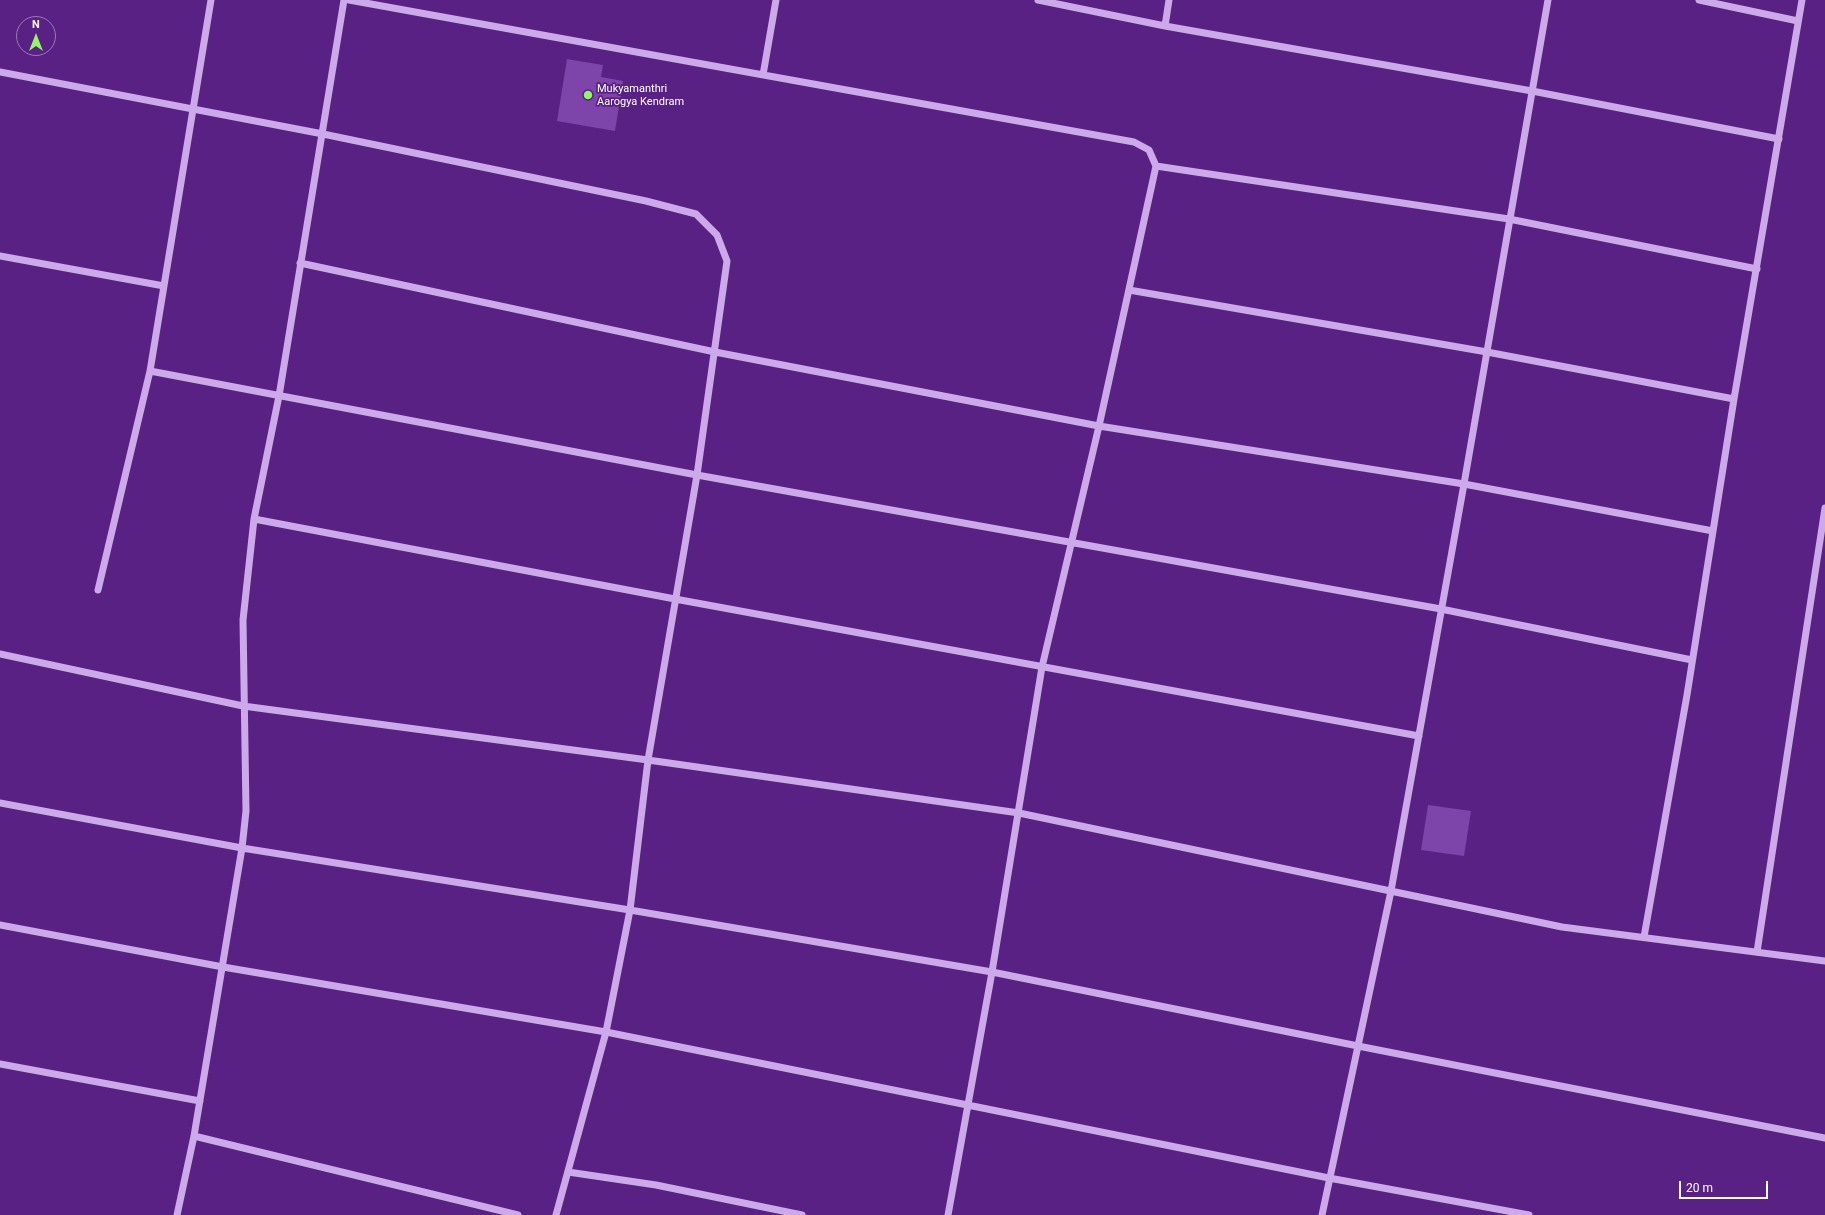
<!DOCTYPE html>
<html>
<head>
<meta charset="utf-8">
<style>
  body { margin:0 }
  #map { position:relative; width:1825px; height:1215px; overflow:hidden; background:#582183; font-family:Roboto,sans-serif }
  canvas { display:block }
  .north { position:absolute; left:16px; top:16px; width:40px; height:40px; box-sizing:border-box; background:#582183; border:1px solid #9b7ab5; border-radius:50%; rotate:0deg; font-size:11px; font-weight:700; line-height:16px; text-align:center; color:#fff }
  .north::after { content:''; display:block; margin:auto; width:14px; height:18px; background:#92f66a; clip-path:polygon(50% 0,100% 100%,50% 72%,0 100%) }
  .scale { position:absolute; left:1679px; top:1181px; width:89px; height:18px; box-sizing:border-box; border:2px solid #fff; border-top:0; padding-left:5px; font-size:12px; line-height:14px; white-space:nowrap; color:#fff; -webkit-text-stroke:3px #582183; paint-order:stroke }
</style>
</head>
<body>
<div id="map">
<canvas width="1825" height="1215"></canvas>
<div class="north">N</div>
<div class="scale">20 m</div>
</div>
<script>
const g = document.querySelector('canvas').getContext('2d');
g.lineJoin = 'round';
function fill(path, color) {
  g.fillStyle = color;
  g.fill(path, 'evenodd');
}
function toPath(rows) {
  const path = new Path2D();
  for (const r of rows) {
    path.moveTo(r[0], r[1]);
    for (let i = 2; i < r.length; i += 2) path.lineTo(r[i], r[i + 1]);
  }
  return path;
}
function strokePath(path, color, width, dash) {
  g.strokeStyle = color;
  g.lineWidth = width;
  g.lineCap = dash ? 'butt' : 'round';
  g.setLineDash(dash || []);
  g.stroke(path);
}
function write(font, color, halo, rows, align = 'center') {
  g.font = font + ' Roboto,sans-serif';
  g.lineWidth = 3.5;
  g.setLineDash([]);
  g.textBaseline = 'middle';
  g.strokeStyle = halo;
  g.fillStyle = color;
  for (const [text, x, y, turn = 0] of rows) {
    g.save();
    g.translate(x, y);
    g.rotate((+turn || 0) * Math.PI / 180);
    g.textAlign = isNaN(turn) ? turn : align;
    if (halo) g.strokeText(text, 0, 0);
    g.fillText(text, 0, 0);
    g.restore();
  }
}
const building = toPath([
  [567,59,603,65,601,77,623,81,615,131,557,121],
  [1428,805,1471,811,1464,856,1421,850]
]);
const minor = toPath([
  [1038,0,1165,26],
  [1169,0,1165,26,1532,91,1779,139],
  [1699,0,1798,21],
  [0,72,323,134,646,201,696,214,717,235,727,261,697,475,648,760,630,910,606,1032,556,1215],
  [763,75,776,0],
  [1156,166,1509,219,1757,269],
  [0,256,164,286],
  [300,263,715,352,1099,426,1156,166,1149,150,1134,142,349,0],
  [1129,290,1487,352,1734,399],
  [150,371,697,475,1441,609,1692,660],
  [254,519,675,599,1419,736],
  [98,590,150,371,211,0],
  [0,654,243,706,648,760,1019,813,1562,927,1825,961],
  [0,803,242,848,630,910,992,972,1358,1046,1825,1138],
  [0,925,223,967,606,1032,1329,1178,1529,1215],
  [1644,937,1687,695,1734,399,1802,0],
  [1757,952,1825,508],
  [0,1064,200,1101],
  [194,1136,518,1215],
  [568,1172,656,1185,802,1215],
  [177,1215,194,1136,242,848,246,811,243,620,254,519,279,396,344,0],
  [948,1215,992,972,1042,667,1099,426,1464,484,1713,531],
  [1322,1215,1391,891,1464,484,1548,0]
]);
const markers = [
  [588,95,5,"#92f66a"]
];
const poiNames = [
  ["Mukyamanthri",597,89],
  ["Aarogya Kendram",597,102]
];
fill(building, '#7d45aa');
strokePath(minor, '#cca9e9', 7);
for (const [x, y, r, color] of markers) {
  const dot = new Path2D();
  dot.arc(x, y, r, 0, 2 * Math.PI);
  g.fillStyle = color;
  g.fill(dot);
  strokePath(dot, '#582183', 1.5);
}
write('11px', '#fff', '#582183', poiNames, 'left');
</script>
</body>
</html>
